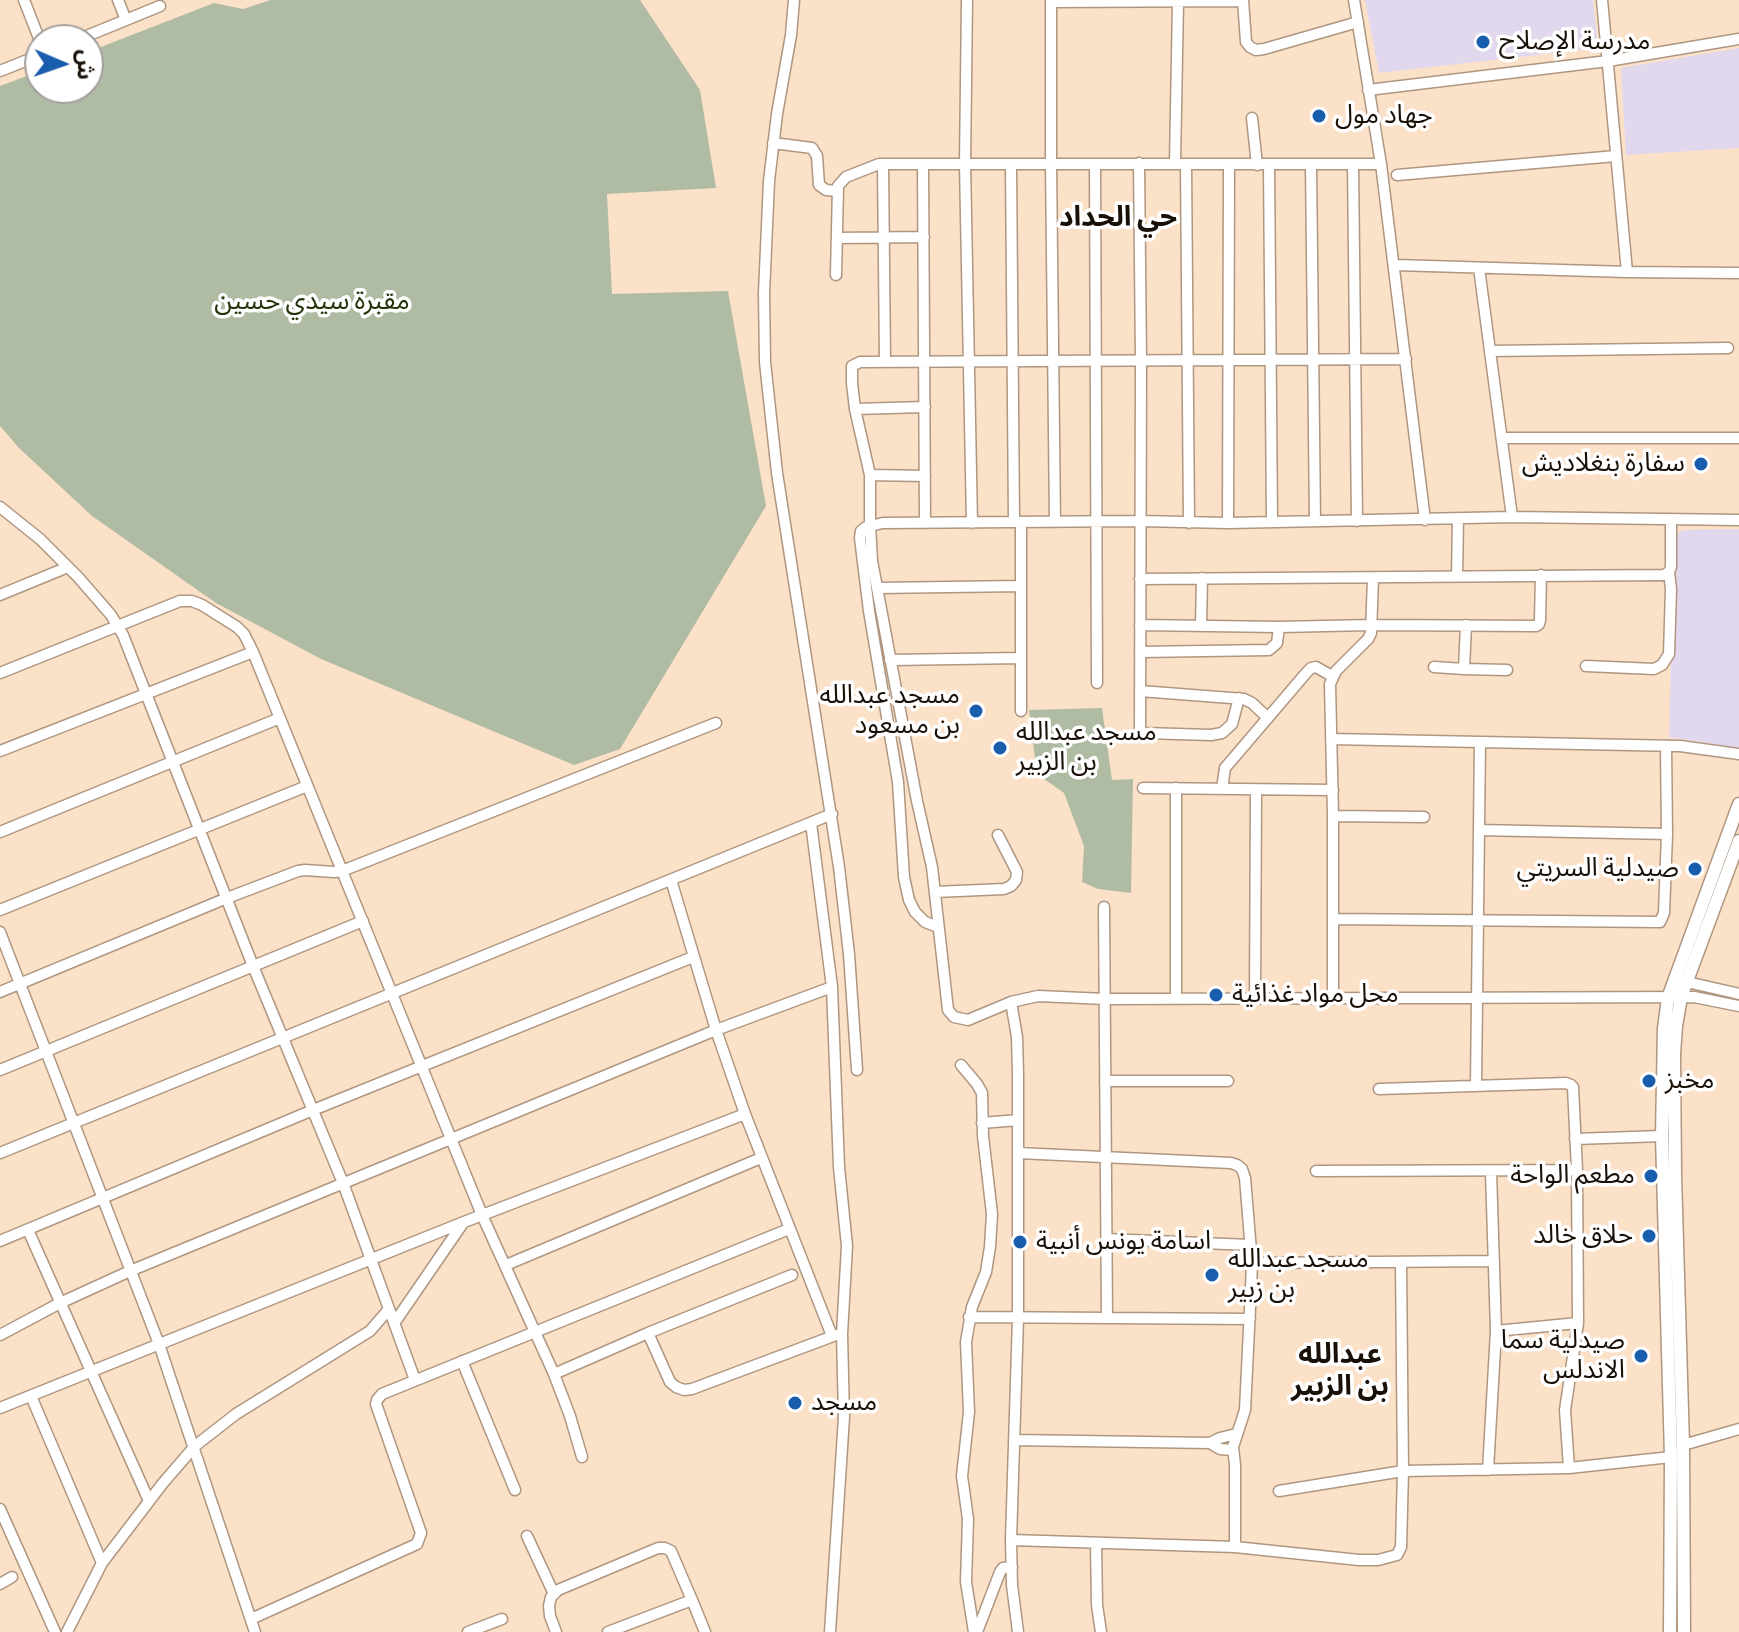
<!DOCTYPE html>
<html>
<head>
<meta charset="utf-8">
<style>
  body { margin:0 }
  #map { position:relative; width:1739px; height:1632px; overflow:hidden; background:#fce1c9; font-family:Manrope,"Noto Sans Arabic",sans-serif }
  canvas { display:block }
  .north { position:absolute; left:24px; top:24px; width:80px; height:80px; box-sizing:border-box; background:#fff; border:2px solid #a39f9c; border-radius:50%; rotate:92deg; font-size:22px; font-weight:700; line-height:32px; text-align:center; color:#191008 }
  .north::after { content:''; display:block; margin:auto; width:28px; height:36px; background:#195dad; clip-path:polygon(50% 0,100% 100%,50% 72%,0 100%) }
</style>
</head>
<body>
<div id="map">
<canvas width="1739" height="1632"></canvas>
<div class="north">ش</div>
</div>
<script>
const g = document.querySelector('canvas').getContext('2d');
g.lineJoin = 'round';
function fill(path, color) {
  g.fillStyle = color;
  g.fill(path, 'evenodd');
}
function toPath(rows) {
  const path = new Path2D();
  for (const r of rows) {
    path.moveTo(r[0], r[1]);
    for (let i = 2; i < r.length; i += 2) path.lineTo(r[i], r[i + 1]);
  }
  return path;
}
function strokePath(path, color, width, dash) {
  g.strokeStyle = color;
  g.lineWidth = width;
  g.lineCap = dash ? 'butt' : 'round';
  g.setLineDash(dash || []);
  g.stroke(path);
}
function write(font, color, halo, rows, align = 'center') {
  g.font = font + ' Manrope,"Noto Sans Arabic",sans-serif';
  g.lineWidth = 7;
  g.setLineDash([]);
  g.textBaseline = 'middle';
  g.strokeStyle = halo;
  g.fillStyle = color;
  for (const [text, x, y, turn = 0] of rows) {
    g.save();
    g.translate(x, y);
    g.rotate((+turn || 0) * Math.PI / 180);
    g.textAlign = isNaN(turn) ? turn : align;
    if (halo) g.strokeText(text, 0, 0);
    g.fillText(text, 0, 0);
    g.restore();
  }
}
const education = toPath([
  [1365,0,1593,0,1597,36,1590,49,1379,73],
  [1739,48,1739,148,1626,155,1621,68],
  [1739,529,1739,748,1669,737,1674,537,1683,530]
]);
const green = toPath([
  [270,0,640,0,700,90,716,188,607,194,612,294,728,291,766,506,620,749,574,765,321,659,216,603,92,516,19,448,0,426,0,86,40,71,40,88,88,88,88,52,214,3,243,9],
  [1102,708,1112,780,1133,779,1131,893,1098,889,1082,882,1084,846,1064,793,1037,774,1029,710]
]);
const minor = toPath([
  [24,0,40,41],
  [118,0,126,20],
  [794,0,791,35,777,114,769,181,764,293,765,362,777,473,839,867,849,954,857,1070],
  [967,0,965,164,972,523],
  [1051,0,1051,164,1055,522],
  [1243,0,1246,42,1250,47,1256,50,1264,49,1358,22],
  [1354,0,1381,164,1425,520],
  [1051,2,1243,1],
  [77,40,160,6],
  [0,71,40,55],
  [1368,90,1608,61,1739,39],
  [1252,118,1257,165],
  [773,143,812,148,817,156,819,185,826,190,837,191],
  [1139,163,1141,361,1140,730,1144,733,1211,735,1222,733,1232,724,1239,698],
  [1175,163,1178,2],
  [883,164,885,362],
  [923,164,925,523],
  [1095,164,1097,683],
  [1186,164,1189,523],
  [1353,164,1357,521],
  [1011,165,1014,522],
  [1269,165,1272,521],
  [1311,165,1315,521],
  [1397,175,1616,156],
  [837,238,924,237],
  [1395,265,1627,272,1602,0],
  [1479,268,1512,517],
  [1627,272,1739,273],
  [836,275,838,186,846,177,879,164,1381,164],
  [1490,351,1728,348],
  [1406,359,860,362,852,366,852,383,855,409,870,475,870,525,872,561,917,801,932,867,948,1010,954,1017,968,1020,1011,1002,1038,996,1105,999,1694,997,1739,1006],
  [855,409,925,407],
  [1502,438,1739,438],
  [870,475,925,476],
  [0,507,40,539,78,577,111,615,123,635,253,966,343,1183,415,1380],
  [1228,523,1229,164],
  [1457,576,1458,519],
  [1140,579,1664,575,1669,572,1671,567,1671,520],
  [877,588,1021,586],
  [0,595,68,567],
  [1140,625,1279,627,1372,625,1536,626,1539,624,1540,620,1541,575],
  [1201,626,1202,578],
  [1140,652,1269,650,1277,643,1279,627],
  [890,660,1021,658],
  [1586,666,1654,669,1662,665,1669,654,1671,589,1669,572],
  [1434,667,1464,669,1466,625],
  [1464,669,1507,670],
  [0,673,180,601,192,601,202,605,237,627,244,634,253,652,482,1215,554,1374,570,1416,582,1457],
  [1140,691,1244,699,1252,703,1268,718],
  [1021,711,1021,522],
  [1331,739,1680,746,1739,754],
  [0,751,253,652],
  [1143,788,1333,790],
  [1176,788,1176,999],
  [1222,789,1225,768,1307,672,1311,668,1316,667,1332,676],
  [1333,816,1424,817],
  [811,823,832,987,839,1167,847,1246,842,1334,844,1417,830,1632],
  [1479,830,1667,834],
  [0,832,280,718],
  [671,880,716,1030,745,1114,832,1336],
  [935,892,1004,889,1011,886,1016,880,1017,872,998,835],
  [1104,907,1107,1318],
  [0,910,307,786],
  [1333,919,1660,922,1664,913,1667,834,1666,746],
  [938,927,925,922,915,912,909,900,904,877,898,782,869,611,860,538,861,531,866,527,883,523,1140,521,1228,523,1512,517,1739,520],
  [0,932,159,1344,255,1632],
  [1687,982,1739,994],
  [0,992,227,898,298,871,305,870,334,872,342,871,716,723],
  [1255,999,1256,790],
  [1333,999,1333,816,1330,684,1336,671,1368,639,1371,633,1373,578],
  [1011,1002,1017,1037,1018,1073,1018,1318,1011,1540,1012,1585,1018,1632],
  [961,1065,977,1084,982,1093,983,1136,992,1214,990,1247,986,1272,972,1307,966,1342,969,1412,962,1476,968,1519,966,1582,974,1632],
  [0,1070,363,921],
  [1105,1081,1228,1081],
  [1476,1085,1480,742],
  [1379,1089,1566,1083,1571,1085,1573,1087,1577,1170,1578,1323,1565,1410,1569,1468],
  [982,1123,1018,1120],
  [1575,1139,1662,1136],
  [0,1153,832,814],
  [1018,1153,1231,1163,1237,1165,1242,1169,1245,1178,1252,1263,1251,1288,1245,1410,1233,1447,1235,1465,1235,1547],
  [1316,1171,1577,1170],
  [28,1230,149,1501],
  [1107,1239,1250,1245],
  [0,1241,313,1110,693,957],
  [1252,1263,1494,1261],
  [506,1265,761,1158],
  [969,1317,1250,1319],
  [395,1322,463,1223],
  [1496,1331,1578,1323],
  [648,1333,670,1382,676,1387,684,1390,692,1389,836,1335],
  [0,1335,60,1303,130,1271,716,1030,832,987],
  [462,1361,515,1490],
  [554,1374,648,1333,792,1275],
  [31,1396,102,1563],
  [0,1408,464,1222,745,1114],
  [1014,1440,1210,1443,1220,1449,1233,1450],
  [1210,1443,1220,1438,1236,1434],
  [1683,1445,1739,1429],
  [1488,1470,1496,1331,1491,1172],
  [1279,1491,1403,1471,1569,1468,1671,1457],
  [0,1509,55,1632],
  [527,1536,554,1594],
  [1011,1540,1235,1547,1359,1560,1378,1560,1397,1555,1401,1547,1403,1471,1401,1263],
  [1096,1543,1097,1605,1101,1632],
  [0,1584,12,1577],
  [692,1600,705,1632],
  [251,1619,417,1544,421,1533,376,1404,377,1400,382,1394,789,1229],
  [67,1632,102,1563,163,1483,195,1446,236,1414,370,1331,389,1309],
  [468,1632,502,1619],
  [556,1632,550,1616,549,1606,551,1597,558,1590,658,1548,665,1548,671,1551,692,1600,608,1632],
  [977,1632,1000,1572,1003,1568,1012,1567]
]);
const major = toPath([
  [1670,1632,1671,1457,1662,1136,1664,1028,1668,998,1739,804],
  [1684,1632,1683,1445,1675,1175,1674,1054,1676,1026,1681,997,1739,841]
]);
const markers = [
  [1483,42,8,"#195dad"],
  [1319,116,8,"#195dad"],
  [1701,464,8,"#195dad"],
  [976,711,8,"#195dad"],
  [1000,748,8,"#195dad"],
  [1695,869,8,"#195dad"],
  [1216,995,8,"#195dad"],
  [1649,1081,8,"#195dad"],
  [1651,1176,8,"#195dad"],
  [1649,1236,8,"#195dad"],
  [1020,1242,8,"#195dad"],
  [1212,1275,8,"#195dad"],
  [1641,1356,8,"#195dad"],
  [795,1403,8,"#195dad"]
];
const poiNames = [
  ["مدرسة الإصلاح",1499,42],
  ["جهاد مول",1335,116],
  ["سفارة بنغلاديش",1685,464,"right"],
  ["مسجد عبدالله",960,696,"right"],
  ["بن مسعود",960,726,"right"],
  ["مسجد عبدالله",1016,733],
  ["بن الزبير",1016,763],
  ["صيدلية السريتي",1679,869,"right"],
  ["محل مواد غذائية",1232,995],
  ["مخبز",1665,1081],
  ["مطعم الواحة",1635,1176,"right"],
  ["حلاق خالد",1633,1236,"right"],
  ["اسامة يونس أنبية",1036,1242],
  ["مسجد عبدالله",1228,1260],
  ["بن زبير",1228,1290],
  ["صيدلية سما",1625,1341,"right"],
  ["الاندلس",1625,1371,"right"],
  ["مسجد",811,1403]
];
const parkNames = [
  ["مقبرة سيدي حسين",312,302]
];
const neighbourhoodNames = [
  ["حي الحداد",1118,218],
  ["عبدالله",1340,1355],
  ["بن الزبير",1340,1387]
];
fill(education, '#e1d8ed');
fill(green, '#b0bba3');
strokePath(minor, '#af9680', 13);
strokePath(major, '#af9680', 15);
strokePath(minor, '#fff', 10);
strokePath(major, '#fff', 12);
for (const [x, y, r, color] of markers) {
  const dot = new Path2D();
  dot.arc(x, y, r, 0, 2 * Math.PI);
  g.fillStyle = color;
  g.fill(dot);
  strokePath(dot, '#fff', 3);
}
write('26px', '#191008', '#fff', poiNames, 'left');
write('26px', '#24340b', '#fff', parkNames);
write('bold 28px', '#191008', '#fff', neighbourhoodNames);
</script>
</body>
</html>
